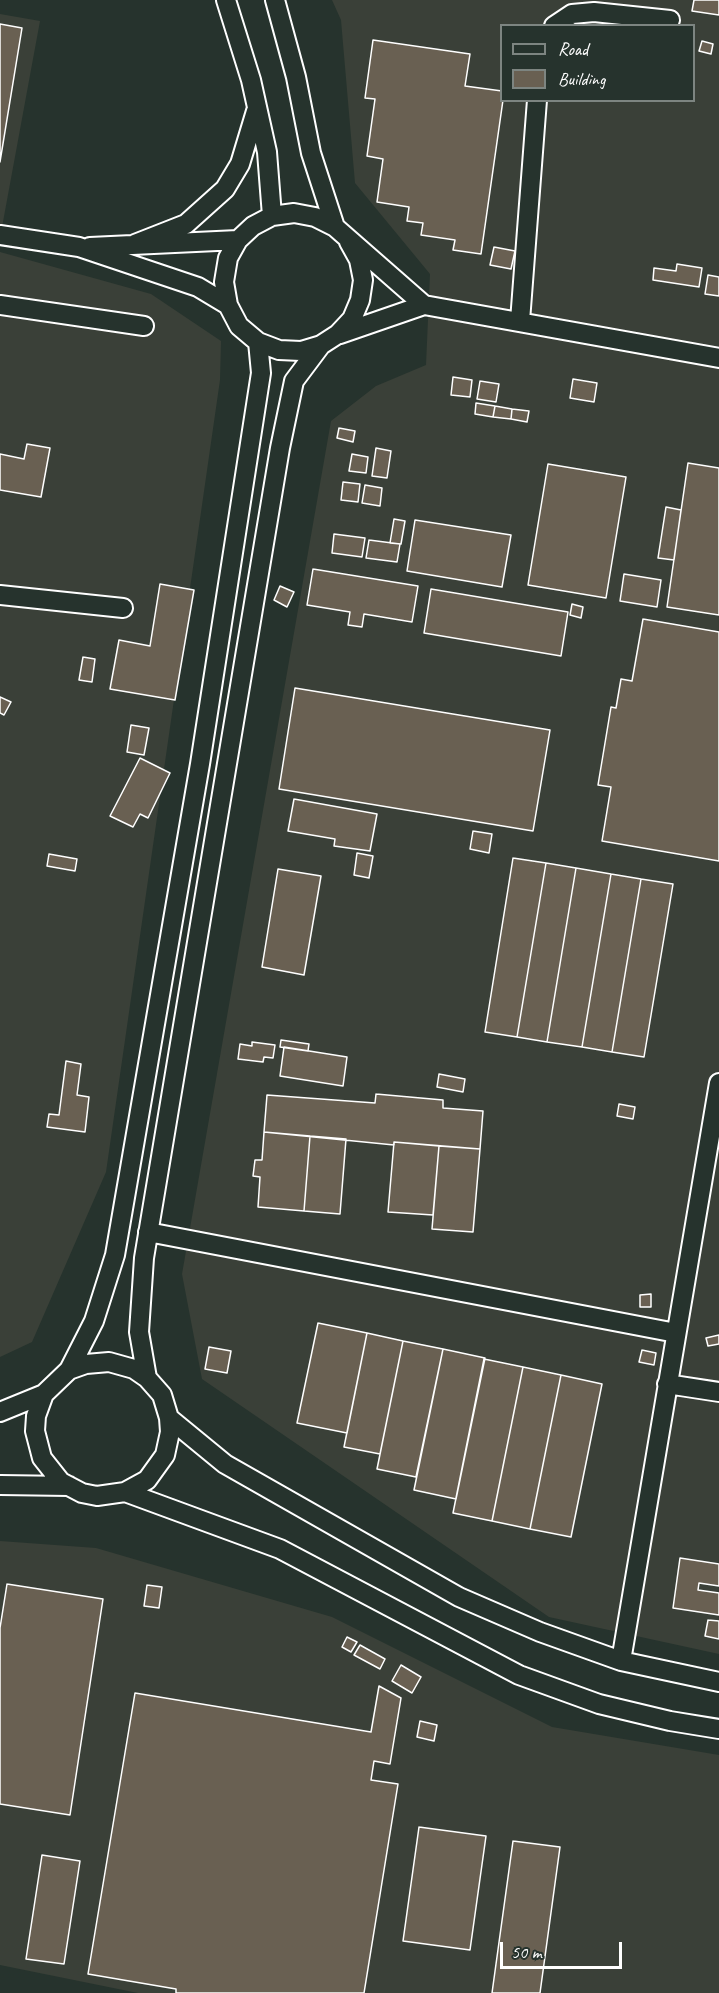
<!DOCTYPE html>
<html>
<head>
<meta charset="utf-8">
<style>
  body { margin:0 }
  #map { position:relative; width:719px; height:1993px; overflow:hidden; background:#26332d; font-family:Caveat,sans-serif }
  canvas { display:block }
  .legend { position:absolute; left:500px; top:24px; width:195px; height:78px; box-sizing:border-box; background:#26332d; border:2px solid #7d8581; margin:0; padding:8px 10px; list-style:none; font-size:18px; color:#fff }
  .legend li { display:flex; align-items:center; gap:12px; height:30px }
  .legend b { width:30px; border:2px solid #7d8581 }
  .scale { position:absolute; left:500px; top:1942px; width:122px; height:27px; box-sizing:border-box; border:3px solid #fff; border-top:0; padding-left:8px; font-size:18px; line-height:21px; white-space:nowrap; color:#fff; -webkit-text-stroke:4px #26332d; paint-order:stroke }
</style>
</head>
<body>
<div id="map">
<canvas width="719" height="1993"></canvas>
<ul class="legend">
<li><b style="height:8px;background:#26332d"></b>Road</li>
<li><b style="height:16px;background:#696052"></b>Building</li>
</ul>
<div class="scale">50 m</div>
</div>
<script>
const g = document.querySelector('canvas').getContext('2d');
g.lineJoin = 'round';
function fill(path, color) {
  g.fillStyle = color;
  g.fill(path, 'evenodd');
}
function toPath(rows) {
  const path = new Path2D();
  for (const r of rows) {
    path.moveTo(r[0], r[1]);
    for (let i = 2; i < r.length; i += 2) path.lineTo(r[i], r[i + 1]);
  }
  return path;
}
function strokePath(path, color, width, dash) {
  g.strokeStyle = color;
  g.lineWidth = width;
  g.lineCap = dash ? 'butt' : 'round';
  g.setLineDash(dash || []);
  g.stroke(path);
}
const built = toPath([
  [332,0,719,0,719,1654,549,1617,202,1379,182,1274,331,421,376,386,426,365,430,274,355,183,341,20],
  [502,26,694,26,694,100,502,100],
  [0,14,40,21,0,238],
  [0,252,151,294,221,341,220,380,106,1172,32,1342,0,1357],
  [0,1541,96,1548,332,1617,552,1727,719,1755,719,1993,138,1993,0,1965]
]);
const building = toPath([
  [694,0,719,0,719,15,692,11,694,0],
  [0,24,22,28,0,162,0,24],
  [373,40,470,54,465,86,502,91,503,100,481,254,453,250,455,240,421,235,423,223,407,221,409,207,377,202,383,159,367,156,375,99,365,98,373,40],
  [702,41,713,44,711,54,699,51,702,41],
  [494,247,515,251,511,269,490,265,494,247],
  [677,264,702,268,699,287,653,280,654,268,676,271,677,264],
  [708,275,719,277,719,296,705,294,708,275],
  [453,377,472,380,470,397,451,395,453,377],
  [573,379,597,383,594,402,570,398,573,379],
  [480,381,499,384,496,402,477,399,480,381],
  [476,403,495,406,493,417,475,414,476,403],
  [495,406,512,409,511,419,493,417,495,406],
  [512,409,529,411,527,422,511,419,512,409],
  [339,428,355,431,353,442,337,438,339,428],
  [27,444,50,448,41,497,0,490,0,454,24,459,27,444],
  [376,448,391,451,387,478,372,476,376,448],
  [352,454,368,457,366,473,349,471,352,454],
  [688,463,719,468,719,615,667,607,688,463],
  [548,464,626,477,606,598,528,585,548,464],
  [343,482,360,484,358,502,341,500,343,482],
  [365,485,382,488,380,506,362,503,365,485],
  [666,507,681,510,674,560,658,558,666,507],
  [394,519,405,521,401,544,390,543,394,519],
  [415,520,511,535,502,587,407,571,415,520],
  [334,534,365,538,362,557,332,553,334,534],
  [369,540,400,544,397,562,366,558,369,540],
  [313,569,418,586,412,622,364,614,362,627,348,625,350,612,307,605,313,569],
  [624,574,661,580,657,607,620,601,624,574],
  [160,584,194,590,175,700,110,689,119,640,150,646,160,584],
  [280,586,294,592,287,607,274,600,280,586],
  [431,589,568,612,561,656,424,633,431,589],
  [572,604,583,607,581,618,570,615,572,604],
  [643,619,719,632,719,861,602,841,611,787,598,785,611,707,616,708,621,679,632,681,643,619],
  [83,657,95,659,92,682,79,680,83,657],
  [295,688,550,730,533,831,279,789,295,688],
  [0,697,11,702,4,715,0,713,0,697],
  [131,725,149,728,144,755,127,752,131,725],
  [140,758,170,773,148,818,140,814,133,827,110,816,140,758],
  [294,799,377,814,370,851,334,846,335,839,288,831,294,799],
  [473,831,492,834,489,853,470,849,473,831],
  [357,853,373,856,369,878,354,875,357,853],
  [49,854,77,859,75,871,47,866,49,854],
  [513,858,546,863,517,1037,485,1032,513,858],
  [546,863,576,868,547,1042,517,1037,546,863],
  [576,868,611,874,582,1047,547,1042,576,868],
  [278,869,321,876,304,975,262,967,278,869],
  [611,874,641,879,612,1052,582,1047,611,874],
  [641,879,673,884,644,1057,612,1052,641,879],
  [281,1040,309,1044,308,1051,280,1047,281,1040],
  [252,1042,275,1045,273,1058,264,1057,263,1062,238,1059,240,1044,252,1046,252,1042],
  [284,1047,347,1057,343,1086,280,1076,284,1047],
  [66,1061,81,1064,77,1095,89,1097,85,1132,47,1127,49,1114,59,1115,66,1061],
  [439,1074,465,1079,463,1092,437,1087,439,1074],
  [376,1094,443,1100,443,1108,483,1111,480,1149,394,1142,394,1145,264,1132,267,1095,375,1103,376,1094],
  [619,1104,635,1107,633,1119,617,1116,619,1104],
  [264,1132,310,1136,304,1211,258,1207,260,1177,253,1176,255,1160,262,1160,264,1132],
  [310,1136,346,1139,340,1214,304,1211,310,1136],
  [394,1142,439,1146,433,1215,388,1212,394,1142],
  [439,1146,480,1149,473,1232,432,1229,439,1146],
  [651,1294,651,1307,640,1307,640,1295,651,1294],
  [318,1323,367,1333,347,1433,297,1423,318,1323],
  [367,1333,403,1341,380,1454,344,1447,367,1333],
  [719,1335,719,1344,708,1346,706,1338,719,1335],
  [403,1341,443,1349,416,1477,377,1469,403,1341],
  [209,1347,231,1351,227,1373,205,1369,209,1347],
  [443,1349,485,1358,456,1499,414,1490,443,1349],
  [642,1350,656,1353,654,1365,639,1362,642,1350],
  [484,1359,523,1367,492,1521,453,1513,484,1359],
  [523,1367,561,1375,530,1529,492,1521,523,1367],
  [561,1375,602,1384,571,1537,530,1529,561,1375],
  [680,1558,719,1564,719,1586,699,1583,698,1590,719,1593,719,1615,673,1608,680,1558],
  [7,1584,103,1599,70,1815,0,1804,0,1628,7,1584],
  [147,1585,162,1587,159,1608,144,1606,147,1585],
  [708,1620,719,1621,719,1639,705,1636,708,1620],
  [347,1637,357,1642,351,1652,342,1647,347,1637],
  [360,1645,385,1659,380,1669,354,1655,360,1645],
  [401,1665,421,1677,412,1693,392,1681,401,1665],
  [379,1686,401,1698,390,1764,374,1761,371,1780,398,1784,364,1993,176,1993,176,1989,88,1974,135,1693,371,1732,379,1686],
  [420,1721,437,1725,434,1741,417,1737,420,1721],
  [419,1827,486,1836,470,1950,403,1941,419,1827],
  [513,1841,560,1847,540,1993,492,1993,513,1841],
  [42,1855,80,1861,64,1964,26,1959,42,1855]
]);
const minor = toPath([
  [226,0,251,80,267,152,272,216],
  [275,0,296,77,311,153,335,227],
  [554,26,572,14,594,12,670,20],
  [0,235,79,247,198,287,228,305],
  [349,242,359,260,363,280,360,300,352,319,338,334,321,345,301,351,279,350,258,342,239,326,228,305,224,282,228,258,238,240,253,226,272,216,294,213,315,217,335,227,424,305],
  [135,244,186,224,225,189,240,164,256,111],
  [90,247,238,240],
  [0,305,144,326],
  [520,321,537,100],
  [340,334,424,305,719,358],
  [0,595,123,608],
  [148,1232,676,1333],
  [69,1370,94,1321,115,1255,200,764,261,373,258,342],
  [147,1378,134,1369,109,1362,86,1364,69,1370,44,1394,36,1416,35,1431,42,1458,61,1482,82,1493,97,1496,125,1492,147,1480,165,1455,170,1432,169,1418,162,1395,147,1378,139,1332,144,1258,280,448,294,381,321,345],
  [667,1384,719,1392],
  [0,1412,44,1394],
  [169,1418,225,1464,459,1597,540,1632,621,1661,719,1682],
  [0,1485,69,1486],
  [125,1492,280,1549,519,1675,599,1704,670,1721,719,1729],
  [621,1661,719,1083]
]);
fill(built, '#3a4038');
fill(building, '#696052');
strokePath(building, '#fff', 1.5);
strokePath(minor, '#fff', 22);
strokePath(minor, '#26332d', 18);
</script>
</body>
</html>
